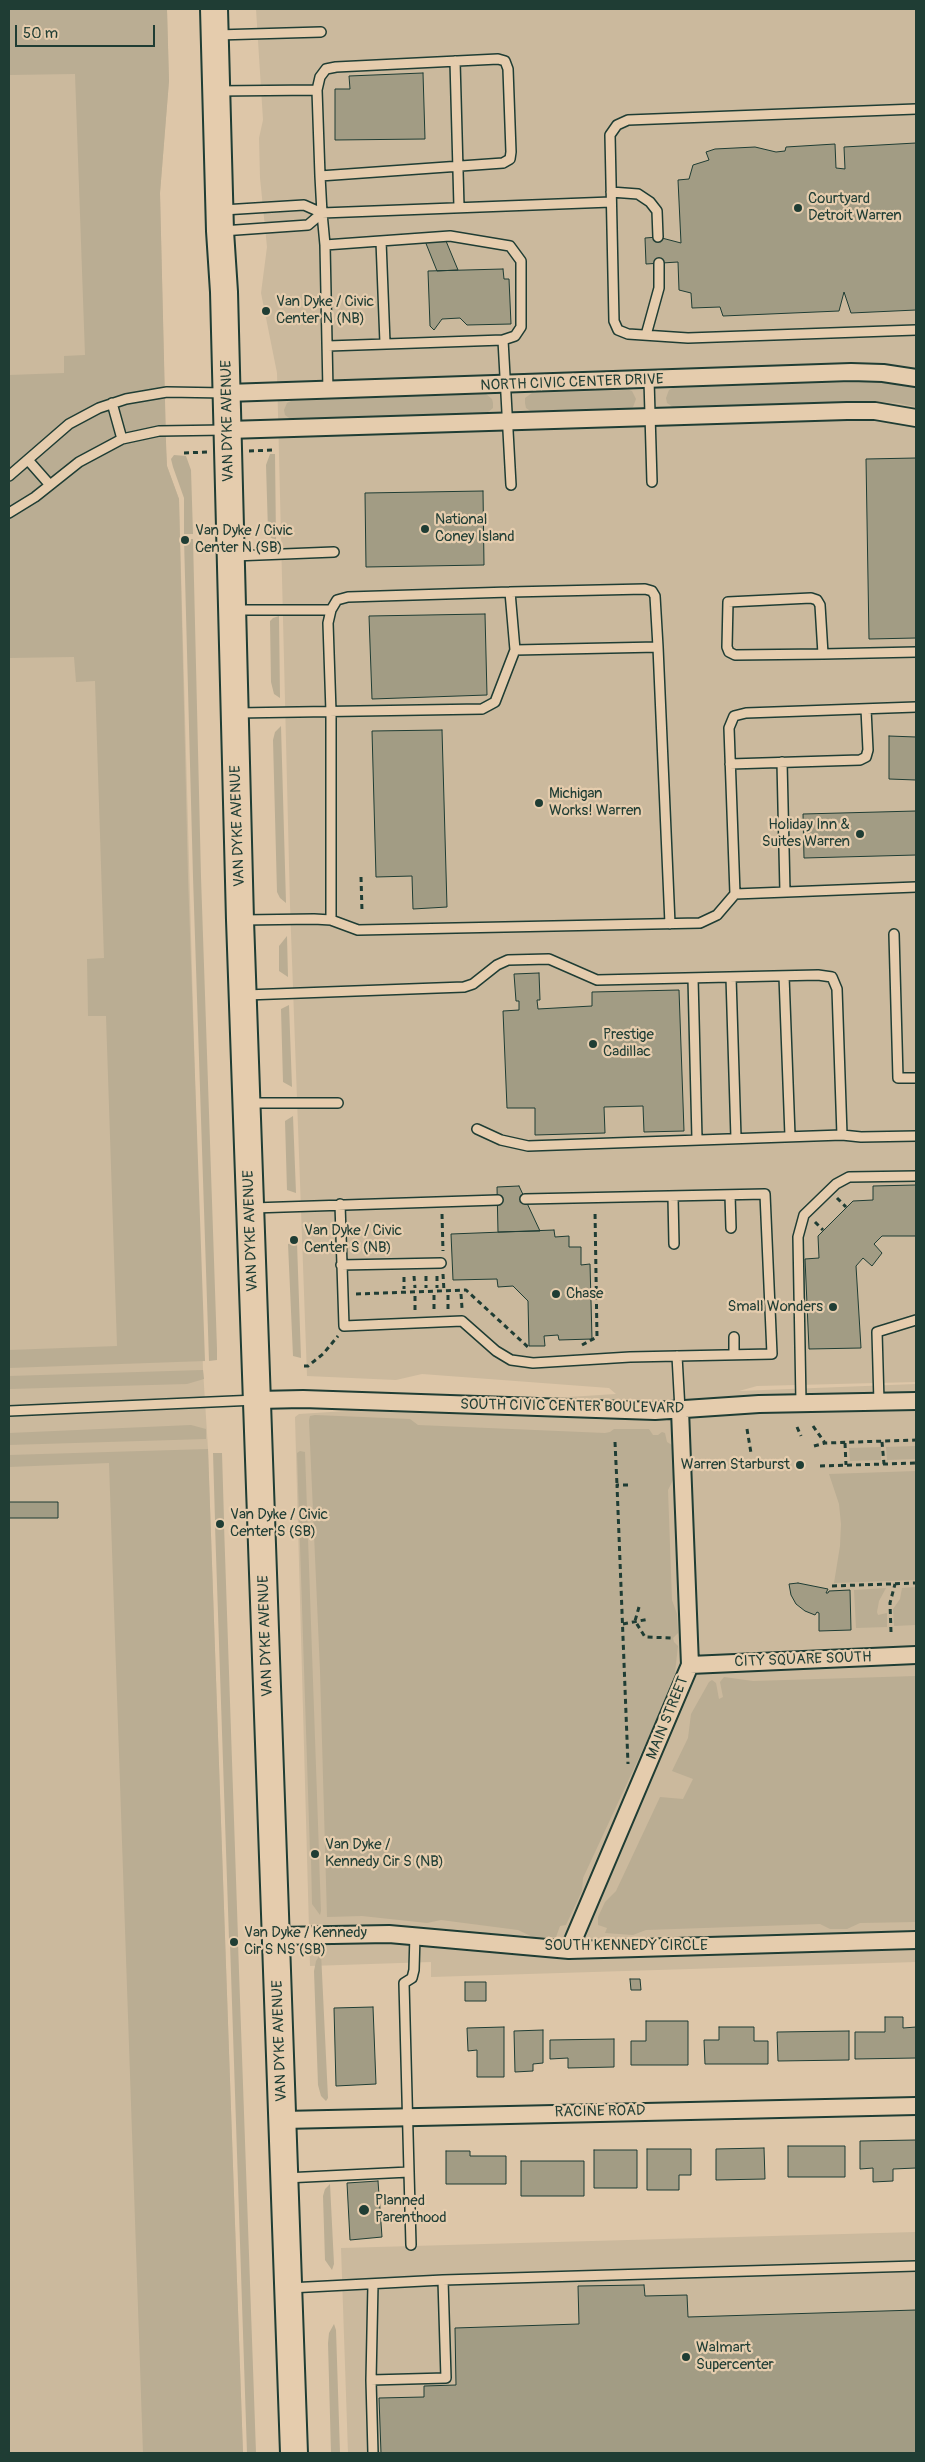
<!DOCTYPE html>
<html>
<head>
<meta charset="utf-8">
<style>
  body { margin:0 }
  #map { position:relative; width:925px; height:2462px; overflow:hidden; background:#ddc6a8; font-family:Pangolin,sans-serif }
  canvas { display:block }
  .frame { position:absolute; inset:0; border:10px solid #1f3d34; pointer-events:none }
  .scale { position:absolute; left:15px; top:25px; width:140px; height:22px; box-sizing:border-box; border:2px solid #1f3d34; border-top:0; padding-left:6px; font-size:15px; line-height:18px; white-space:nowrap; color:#1f3d34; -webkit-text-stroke:4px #e5ccad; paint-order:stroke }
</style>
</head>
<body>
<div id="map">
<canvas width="925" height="2462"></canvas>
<div class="frame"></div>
<div class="scale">50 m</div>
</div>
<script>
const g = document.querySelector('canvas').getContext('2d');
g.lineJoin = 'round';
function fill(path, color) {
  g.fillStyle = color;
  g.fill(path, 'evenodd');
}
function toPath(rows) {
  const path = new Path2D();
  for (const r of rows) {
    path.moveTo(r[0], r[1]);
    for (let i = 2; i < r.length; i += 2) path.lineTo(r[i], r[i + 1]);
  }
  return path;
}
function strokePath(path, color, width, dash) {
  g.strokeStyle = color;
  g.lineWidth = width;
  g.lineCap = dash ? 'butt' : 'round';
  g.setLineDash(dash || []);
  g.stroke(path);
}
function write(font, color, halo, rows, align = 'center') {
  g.font = font + ' Pangolin,sans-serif';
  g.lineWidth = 4.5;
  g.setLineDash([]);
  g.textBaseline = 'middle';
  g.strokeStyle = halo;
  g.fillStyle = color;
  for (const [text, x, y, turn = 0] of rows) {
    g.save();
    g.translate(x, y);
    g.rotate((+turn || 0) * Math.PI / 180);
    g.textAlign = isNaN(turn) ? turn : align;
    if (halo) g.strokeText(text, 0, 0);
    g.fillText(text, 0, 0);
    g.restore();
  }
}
const built = toPath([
  [9,9,167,9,169,81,160,193,166,450,167,466,179,499,203,1370,208,1449,243,2453,9,2453],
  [256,9,916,9,916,1382,757,1386,739,1391,916,1384,916,1962,431,1977,431,1962,310,1966,295,1417,299,1414,616,1394,609,1388,422,1374,396,1380,307,1376,290,905,277,373,261,293,267,247,260,178,259,138,263,120],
  [916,2232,916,2453,348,2453,341,2248]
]);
const green = toPath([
  [9,9,167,9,169,81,160,193,166,442,167,466,179,499,188,877,205,1361,9,1368,9,1350,117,1346,106,1016,88,1016,87,959,104,958,95,681,76,682,74,657,9,658,9,375,64,373,64,356,85,355,75,74,9,75],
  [865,382,893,383,916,388,916,407,898,403,865,401,673,407,667,403,666,398,669,390,673,388],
  [629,390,632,391,636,399,633,407,629,408,532,412,526,408,525,403,525,398,532,393],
  [486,394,492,399,493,403,493,408,487,413,292,420,285,415,284,410,287,403,291,401],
  [270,454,275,454,276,541,270,537,268,531,266,465],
  [174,455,186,456,191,470,193,534,184,534,184,498,173,467,171,459],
  [184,539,193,539,201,877,217,1349,217,1360,209,1361,193,877],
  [279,616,280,698,274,694,271,682,270,621,273,618],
  [281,726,286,903,280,898,277,892,273,740,275,732],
  [287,936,288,977,279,971,279,946],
  [289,1005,292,1087,283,1082,281,1009],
  [293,1116,296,1193,287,1190,285,1121],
  [297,1243,301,1358,293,1356,288,1244],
  [203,1370,204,1379,187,1384,9,1389,9,1376],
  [315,1415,410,1419,418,1425,605,1433,610,1432,614,1429,649,1429,653,1435,658,1435,662,1432,665,1433,667,1442,672,1445,673,1480,668,1490,672,1600,677,1614,678,1633,673,1638,674,1642,678,1646,674,1682,664,1713,656,1721,583,1878,582,1891,566,1925,560,1926,556,1937,535,1938,518,1930,441,1920,427,1923,362,1916,327,1917,320,1671,309,1420,310,1416],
  [191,1425,206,1429,206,1439,9,1445,9,1433],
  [916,1446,916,1459,887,1460,886,1447],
  [881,1447,881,1460,850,1461,849,1448],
  [208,1449,243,2453,143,2453,109,1463,9,1467,9,1455],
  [300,1451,305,1452,319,1853,310,1853,297,1453],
  [213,1453,222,1453,224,1520,215,1520],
  [916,1471,916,1580,834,1583,840,1546,841,1524,839,1504,829,1474],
  [215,1525,224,1525,238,1938,229,1939],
  [916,1587,916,1625,894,1626,893,1609,900,1599,902,1588],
  [886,1588,879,1601,877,1612,878,1615,887,1613,887,1627,856,1628,854,1590],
  [916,1676,916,1922,860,1923,847,1929,830,1929,820,1924,646,1930,633,1935,605,1933,607,1928,598,1925,598,1917,605,1902,616,1891,660,1797,683,1799,693,1779,672,1771,688,1738,691,1714,709,1682,712,1680,716,1683,719,1699,723,1697,720,1682,724,1677,753,1681],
  [319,1857,321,1911,320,1915,312,1904,311,1858],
  [230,1943,238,1943,256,2453,247,2453],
  [321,1953,328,2098,326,2101,321,2096,318,2085,314,1971,316,1961],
  [330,2184,334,2264,332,2270,325,2260,323,2196,325,2189],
  [334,2324,336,2330,340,2453,331,2453,328,2343,329,2333]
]);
const building = toPath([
  [423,73,425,139,335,140,335,89,350,89,349,76,423,73],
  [916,143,916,310,851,313,844,292,839,311,723,316,720,307,692,308,691,293,679,290,678,262,646,264,645,238,658,237,681,243,678,180,689,179,693,165,709,160,706,152,715,149,755,147,776,152,785,151,786,147,835,144,836,168,845,169,844,147,916,143],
  [425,241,446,241,458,270,437,271,425,241],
  [503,269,504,279,509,279,511,324,467,325,460,318,442,319,434,330,430,326,428,271,503,269],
  [916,458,916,638,869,639,866,459,916,458],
  [483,491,484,565,366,567,365,493,483,491],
  [485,614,487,695,372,699,369,616,485,614],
  [442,730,447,907,413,909,412,876,376,877,372,731,442,730],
  [889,736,916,737,916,780,889,779,889,736],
  [916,811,916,855,804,858,803,814,916,811],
  [539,973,540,1000,537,1000,538,1009,592,1006,592,992,679,990,684,1131,644,1132,643,1106,604,1107,605,1133,535,1135,535,1108,507,1108,503,1011,519,1010,519,1001,516,1001,514,974,539,973],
  [916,1185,916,1236,882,1236,874,1244,882,1253,872,1266,863,1258,856,1266,861,1348,809,1349,805,1259,819,1258,818,1236,853,1201,873,1200,873,1186,916,1185],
  [519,1186,540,1231,498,1232,497,1187,519,1186],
  [554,1230,555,1237,569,1236,569,1247,581,1247,581,1265,590,1264,592,1339,559,1340,558,1335,544,1336,545,1346,529,1346,528,1301,513,1286,498,1287,497,1279,453,1280,451,1234,554,1230],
  [9,1502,58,1502,58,1518,9,1518,9,1502],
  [798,1583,828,1589,826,1593,828,1593,829,1591,850,1590,851,1630,819,1631,819,1613,817,1612,815,1615,805,1611,796,1604,791,1595,789,1584,798,1583],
  [630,1979,640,1979,641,1990,631,1990,630,1979],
  [465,1982,486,1982,486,2001,465,2001,465,1982],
  [373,2007,376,2084,336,2086,334,2008,373,2007],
  [885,2017,903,2017,903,2028,916,2027,916,2058,855,2059,855,2032,885,2032,885,2017],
  [646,2021,688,2021,688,2065,631,2065,631,2041,646,2041,646,2021],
  [504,2027,504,2077,477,2077,477,2050,468,2051,467,2028,504,2027],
  [719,2027,754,2027,754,2041,768,2041,768,2064,705,2064,704,2040,719,2040,719,2027],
  [543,2030,543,2063,533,2064,533,2071,515,2072,514,2031,543,2030],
  [849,2031,849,2060,778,2061,777,2032,849,2031],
  [614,2039,614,2067,568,2068,568,2058,550,2059,550,2040,614,2039],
  [916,2140,916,2168,893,2169,893,2181,873,2182,873,2168,860,2169,860,2141,916,2140],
  [788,2146,845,2146,845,2177,788,2177,788,2146],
  [764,2148,765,2179,716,2180,716,2149,764,2148],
  [647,2149,691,2149,691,2175,679,2175,679,2190,647,2190,647,2149],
  [594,2150,637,2150,637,2188,594,2188,594,2150],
  [446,2151,470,2151,470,2156,506,2156,506,2184,446,2184,446,2151],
  [521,2161,584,2161,584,2196,521,2196,521,2161],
  [378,2181,382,2237,350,2240,347,2183,378,2181],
  [644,2285,645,2296,687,2295,688,2317,916,2310,916,2453,381,2453,379,2398,424,2397,424,2386,456,2385,455,2328,579,2324,578,2286,644,2285]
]);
const path = toPath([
  [249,451,273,450],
  [184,453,207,452],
  [361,877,362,911],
  [837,1198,846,1207],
  [442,1214,443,1251],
  [815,1222,823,1230],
  [443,1274,444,1291],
  [414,1276,415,1288],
  [426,1276,426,1288],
  [437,1276,437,1288],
  [404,1277,404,1289],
  [356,1294,466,1290,529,1348],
  [461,1294,462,1308],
  [434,1295,434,1310],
  [448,1295,448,1309],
  [415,1296,415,1311],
  [582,1345,597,1337,595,1211],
  [304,1366,308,1366,323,1354,338,1336],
  [813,1426,825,1443,916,1440],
  [797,1427,801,1436],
  [747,1429,751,1453],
  [615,1442,617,1485],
  [882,1442,884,1464],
  [845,1443,846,1465],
  [814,1446,825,1443],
  [820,1466,916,1463],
  [628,1485,617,1485,628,1764],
  [832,1586,916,1583],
  [639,1607,635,1621,645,1637,672,1638],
  [623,1624,649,1619],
  [891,1632,890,1603,895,1584]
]);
const lane = toPath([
  [217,35,321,32],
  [455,61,459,207],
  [217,91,317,90],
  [916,109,628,120,617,125,610,135,614,321,618,330,628,334,688,338,916,330],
  [320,176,503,163,510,159,511,152,508,69,505,61,498,59,336,67,326,69,320,77,317,90,320,176,322,213,325,245,328,391],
  [611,192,638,194,650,202,657,211,658,237],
  [223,210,304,205,322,213,611,202],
  [222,231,308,225,322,213],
  [381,241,385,343],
  [325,245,450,236,510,246,521,261,521,327,515,336,503,340,328,346],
  [646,335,659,288,659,263],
  [503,340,511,485],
  [649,380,652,482],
  [112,403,122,439],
  [28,460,50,485],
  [9,476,69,424,99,408,126,399,167,392,226,393],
  [9,513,35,497,79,462,122,439,159,431,225,430],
  [234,556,334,552],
  [234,610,331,610],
  [658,647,670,924],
  [823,654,820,605,817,600,811,598,728,602,727,647,729,652,735,655,823,654,916,652],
  [237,713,482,709,495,702,515,650],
  [782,762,785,892],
  [730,764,860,760,866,757,868,750,866,709],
  [735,894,916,887],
  [243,920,314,919,331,920,358,930,700,923,717,915,735,894,729,728,734,716,746,713,916,707],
  [331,920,331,712,328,623,331,610,337,600,348,597,510,592,645,589,652,591,655,596,658,647,515,650,510,592],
  [894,934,898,1078,916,1078],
  [784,976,790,1136],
  [731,977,736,1138],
  [693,978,697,1139],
  [246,995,464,987,473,984,497,965,508,960,549,959,597,980,818,975,832,977,837,989,842,1135,528,1146,501,1140,477,1129],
  [248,1103,338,1103],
  [842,1135,861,1137,916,1136],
  [730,1195,731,1228],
  [673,1197,674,1244],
  [340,1204,344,1326,462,1321,496,1351,511,1360,533,1363,630,1357,772,1354,765,1194,525,1199],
  [253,1208,498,1200],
  [341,1265,441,1263],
  [734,1337,734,1355],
  [677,1356,680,1410],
  [801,1402,798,1237,804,1215,836,1184,849,1177,916,1176],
  [879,1402,877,1332,916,1320],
  [9,1411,256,1400],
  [409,2172,404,1983,412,1978,414,1970,415,1935],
  [285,2178,409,2172,411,2245],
  [373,2284,371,2380,446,2378,443,2280],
  [289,2288,443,2280,916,2266],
  [371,2380,373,2453]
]);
const street = toPath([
  [227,393,851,372,883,373,916,378],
  [228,430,847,411,875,411,916,418],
  [258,1400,303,1399,655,1411,759,1404,916,1401],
  [690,1665,916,1655],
  [276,1936,389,1934,569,1950,916,1940],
  [569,1950,690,1665,680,1410],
  [283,2120,916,2106]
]);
const primary = toPath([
  [214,9,220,231,224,292,240,920,294,2453]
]);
const markers = [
  [798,208,5,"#1f3d34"],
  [266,311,5,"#1f3d34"],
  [425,529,5,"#1f3d34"],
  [185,540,5,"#1f3d34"],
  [539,803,5,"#1f3d34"],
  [860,834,5,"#1f3d34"],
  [593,1044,5,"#1f3d34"],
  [294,1240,5,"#1f3d34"],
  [556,1294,5,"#1f3d34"],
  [833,1307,5,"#1f3d34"],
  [800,1465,5,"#1f3d34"],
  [220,1524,5,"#1f3d34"],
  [315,1854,5,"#1f3d34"],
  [234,1942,5,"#1f3d34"],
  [364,2210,6,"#1f3d34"],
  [686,2357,5,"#1f3d34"]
];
const poiNames = [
  ["Courtyard",808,199],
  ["Detroit Warren",808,216],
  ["Van Dyke / Civic",276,302],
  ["Center N (NB)",276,319],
  ["National",435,520],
  ["Coney Island",435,537],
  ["Van Dyke / Civic",195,531],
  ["Center N (SB)",195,548],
  ["Michigan",549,794],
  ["Works! Warren",549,811],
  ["Holiday Inn &",850,825,"right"],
  ["Suites Warren",850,842,"right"],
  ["Prestige",603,1035],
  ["Cadillac",603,1052],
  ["Van Dyke / Civic",304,1231],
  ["Center S (NB)",304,1248],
  ["Chase",566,1294],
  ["Small Wonders",823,1307,"right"],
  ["Warren Starburst",790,1465,"right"],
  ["Van Dyke / Civic",230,1515],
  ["Center S (SB)",230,1532],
  ["Van Dyke /",325,1845],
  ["Kennedy Cir S (NB)",325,1862],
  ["Van Dyke / Kennedy",244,1933],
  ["Cir S NS (SB)",244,1950],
  ["Planned",375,2201],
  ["Parenthood",375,2218],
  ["Walmart",696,2348],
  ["Supercenter",696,2365]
];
const streetNames = [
  ["NORTH CIVIC CENTER DRIVE",572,383,-2],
  ["VAN DYKE AVENUE",228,421,-91],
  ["VAN DYKE AVENUE",238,826,-92],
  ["VAN DYKE AVENUE",251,1231,-92],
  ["SOUTH CIVIC CENTER BOULEVARD",572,1407,1],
  ["VAN DYKE AVENUE",266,1636,-92],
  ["CITY SQUARE SOUTH",803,1660,-2],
  ["MAIN STREET",668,1718,-68],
  ["SOUTH KENNEDY CIRCLE",626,1946],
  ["VAN DYKE AVENUE",280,2041,-92],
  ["RACINE ROAD",600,2112,-1]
];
fill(built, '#cbb99d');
fill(green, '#baad93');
fill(building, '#a29c84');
strokePath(building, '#1f3d34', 1);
strokePath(lane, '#1f3d34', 12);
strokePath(street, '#1f3d34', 20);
strokePath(primary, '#1f3d34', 30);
strokePath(path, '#1f3d34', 3, [5, 4]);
strokePath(lane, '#e5ccad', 9);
strokePath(street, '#e5ccad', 16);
strokePath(primary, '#e5ccad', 26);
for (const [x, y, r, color] of markers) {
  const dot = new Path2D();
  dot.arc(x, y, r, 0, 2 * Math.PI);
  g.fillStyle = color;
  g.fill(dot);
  strokePath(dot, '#e5ccad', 2);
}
write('15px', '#1f3d34', '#e5ccad', poiNames, 'left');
write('15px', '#1f3d34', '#e5ccad', streetNames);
</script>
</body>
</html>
